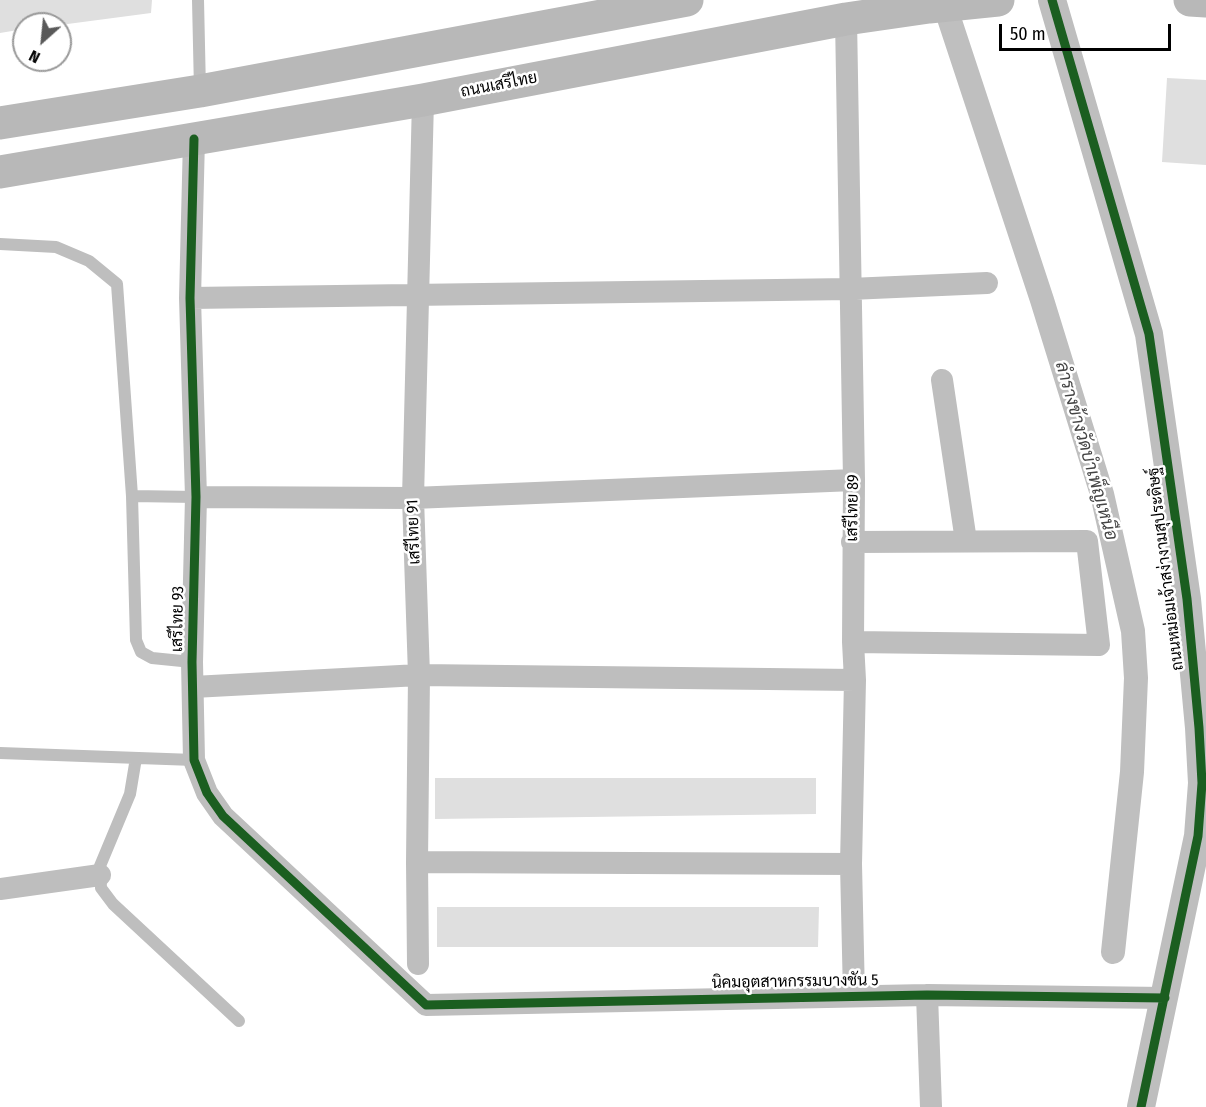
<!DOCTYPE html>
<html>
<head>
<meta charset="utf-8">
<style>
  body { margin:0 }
  #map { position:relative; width:1206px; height:1107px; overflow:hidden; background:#fff; font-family:"Fira Sans Condensed",sans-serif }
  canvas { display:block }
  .north { position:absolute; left:12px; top:12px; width:60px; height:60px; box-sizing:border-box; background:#fff; border:2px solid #999; border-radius:50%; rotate:207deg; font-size:16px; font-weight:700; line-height:24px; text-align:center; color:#000 }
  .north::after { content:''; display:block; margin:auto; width:21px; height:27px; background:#595959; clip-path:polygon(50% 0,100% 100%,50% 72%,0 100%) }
  .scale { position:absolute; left:999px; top:24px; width:172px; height:27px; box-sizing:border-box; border:3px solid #000; border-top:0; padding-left:8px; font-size:18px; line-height:21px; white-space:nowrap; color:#000; -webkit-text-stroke:4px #fff; paint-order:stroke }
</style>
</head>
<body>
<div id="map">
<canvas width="1206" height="1107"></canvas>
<div class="north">N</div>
<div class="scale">50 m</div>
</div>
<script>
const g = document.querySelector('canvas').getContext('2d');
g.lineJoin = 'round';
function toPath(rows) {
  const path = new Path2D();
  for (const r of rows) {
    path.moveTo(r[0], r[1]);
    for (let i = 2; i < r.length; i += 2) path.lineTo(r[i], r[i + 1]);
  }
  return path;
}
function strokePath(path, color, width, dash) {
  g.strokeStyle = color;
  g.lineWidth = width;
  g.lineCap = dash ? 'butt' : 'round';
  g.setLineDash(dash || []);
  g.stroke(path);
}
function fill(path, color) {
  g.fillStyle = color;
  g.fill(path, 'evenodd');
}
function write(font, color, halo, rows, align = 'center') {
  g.font = font + ' "Fira Sans Condensed",Sarabun,sans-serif';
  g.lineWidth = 5;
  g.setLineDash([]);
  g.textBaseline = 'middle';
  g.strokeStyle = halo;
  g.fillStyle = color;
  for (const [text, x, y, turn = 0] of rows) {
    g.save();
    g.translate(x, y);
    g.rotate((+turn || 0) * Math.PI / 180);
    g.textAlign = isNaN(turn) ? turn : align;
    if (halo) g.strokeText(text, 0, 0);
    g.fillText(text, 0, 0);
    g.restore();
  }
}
const canal = toPath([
  [943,0,1042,300,1102,494,1133,631,1136,678,1132,772,1113,952]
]);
const building = toPath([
  [0,0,152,0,151,13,60,25,24,24,24,29,0,33],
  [1167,78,1206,80,1206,165,1162,162],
  [435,778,816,778,816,814,435,819],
  [437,907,819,907,818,947,437,947]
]);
const service = toPath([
  [198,0,200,90],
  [0,244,56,247,89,261,117,284,132,496,136,640,141,652,152,658,192,662],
  [132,496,196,497],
  [0,753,194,760],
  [136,758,130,794,100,866,101,888,113,904,239,1021]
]);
const minor = toPath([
  [846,19,854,480,853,642,855,680,851,864,854,996],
  [194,139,190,298,196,497,192,662,194,760,207,793,223,816,426,1005,927,995,1165,998],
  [190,298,850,289,987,283],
  [942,380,966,541],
  [196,497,413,498,854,480],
  [852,542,1087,541,1099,645,853,642],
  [193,687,419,675,855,680],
  [417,862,851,864],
  [0,889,100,875],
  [418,964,417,862,419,675,413,498,423,100],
  [927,995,931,1107]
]);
const tertiary = toPath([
  [1052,0,1149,334,1187,599,1199,728,1202,783,1198,836,1141,1107]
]);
const secondary = toPath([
  [1190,0,1206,1],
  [0,123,200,91,687,0],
  [0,172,423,100,846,19,929,7,998,0]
]);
const cycleway = toPath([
  [1052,0,1149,334,1187,599,1199,728,1202,783,1198,836,1141,1107],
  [194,139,190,298,196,497,192,662,194,760,207,793,223,816,426,1005,927,995,1165,998]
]);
const streetNames = [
  ["ถนนเสรีไทย",499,85,-11],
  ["เสรีไทย 89",853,508,-89],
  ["เสรีไทย 91",414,532,-92],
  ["ถนนหม่อมเจ้าสง่างามสุประดิษฐ์",1166,569,-97],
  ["เสรีไทย 93",178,619,-89],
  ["นิคมอุตสาหกรรมบางชัน 5",795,982,-1]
];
const waterNames = [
  ["ลำรางข้างวัดบำเพ็ญเหนือ",1086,451,74]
];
strokePath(canal, '#bfbfbf', 24);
fill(building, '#dfdfdf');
strokePath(service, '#bebebe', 12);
strokePath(minor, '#bebebe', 22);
strokePath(tertiary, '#bebebe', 28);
strokePath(secondary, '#b8b8b8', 33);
strokePath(cycleway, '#1b5e20', 9);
write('16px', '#000', '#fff', streetNames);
write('italic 18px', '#444', '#fff', waterNames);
</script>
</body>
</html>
